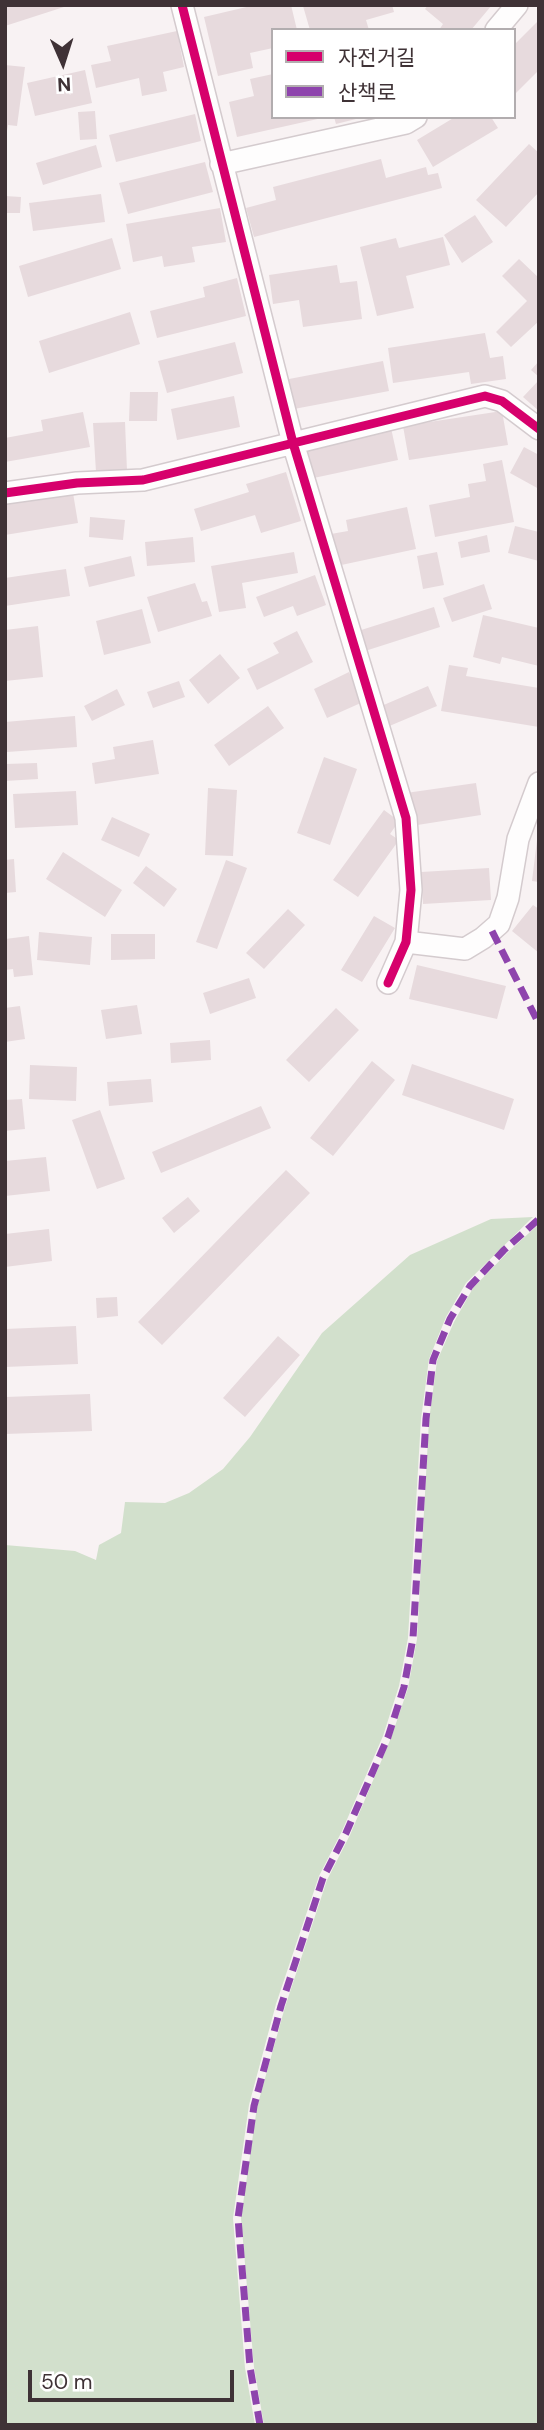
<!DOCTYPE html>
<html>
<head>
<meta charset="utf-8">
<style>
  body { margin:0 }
  #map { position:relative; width:544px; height:2430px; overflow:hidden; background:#f8f2f3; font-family:"DM Sans","Noto Sans KR",sans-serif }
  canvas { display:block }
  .frame { position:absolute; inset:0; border:7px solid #3f3236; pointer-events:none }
  .legend { position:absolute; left:271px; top:28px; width:245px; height:91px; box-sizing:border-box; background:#fff; border:2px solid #b2adaf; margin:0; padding:9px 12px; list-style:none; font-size:21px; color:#3f3236 }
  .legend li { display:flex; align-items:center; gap:14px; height:35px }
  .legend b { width:35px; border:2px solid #b2adaf }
  .north { position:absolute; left:28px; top:28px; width:70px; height:70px; -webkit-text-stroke:5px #fff; paint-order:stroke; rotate:177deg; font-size:19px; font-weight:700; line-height:28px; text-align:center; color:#3f3236 }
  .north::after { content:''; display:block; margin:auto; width:24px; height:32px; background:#3f3236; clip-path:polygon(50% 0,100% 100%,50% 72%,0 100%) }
  .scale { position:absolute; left:28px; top:2370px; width:206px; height:32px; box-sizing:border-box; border:4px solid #3f3236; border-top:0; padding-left:9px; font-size:21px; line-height:24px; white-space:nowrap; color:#3f3236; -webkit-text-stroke:5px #fff; paint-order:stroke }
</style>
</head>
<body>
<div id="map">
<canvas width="544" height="2430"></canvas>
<div class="frame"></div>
<ul class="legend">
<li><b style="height:9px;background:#d6006c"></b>자전거길</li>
<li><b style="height:9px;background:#8e44ad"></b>산책로</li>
</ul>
<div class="north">N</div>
<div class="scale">50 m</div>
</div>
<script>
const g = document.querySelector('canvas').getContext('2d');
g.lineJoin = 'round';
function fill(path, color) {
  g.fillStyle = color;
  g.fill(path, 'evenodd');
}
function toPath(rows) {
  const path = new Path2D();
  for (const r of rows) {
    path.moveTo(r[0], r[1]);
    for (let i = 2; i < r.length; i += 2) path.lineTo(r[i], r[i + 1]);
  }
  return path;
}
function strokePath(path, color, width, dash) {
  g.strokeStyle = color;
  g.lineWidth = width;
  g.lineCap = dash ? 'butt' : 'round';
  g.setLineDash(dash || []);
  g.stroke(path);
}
const green = toPath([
  [533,1217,466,1283,446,1317,429,1359,421,1419,408,1638,399,1686,383,1736,342,1831,319,1876,276,2004,249,2105,233,2218,245,2368,255,2425,5,2425,5,1545,75,1551,96,1560,99,1545,121,1533,125,1502,165,1503,189,1493,223,1469,250,1437,322,1333,410,1255,491,1219],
  [539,1224,539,2425,264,2425,254,2367,241,2218,257,2107,285,2007,327,1880,350,1835,391,1738,408,1688,417,1639,429,1420,437,1361,454,1322,473,1288,507,1253]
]);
const building = toPath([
  [5,5,67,5,67,6,5,26],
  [255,5,291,5,297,30,273,30,273,48,250,53,253,68,218,76,204,17],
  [392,5,394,12,366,20,369,30,310,30,303,6],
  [428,5,492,5,471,30,439,30,443,24,425,9],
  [539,20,539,70,514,95,514,45],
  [177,31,184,67,163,72,167,91,142,96,139,78,96,88,91,65,111,61,107,46],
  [5,65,25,67,17,126,8,125,7,131],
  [85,70,92,103,35,116,27,83],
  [273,74,273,117,322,118,237,137,229,102,254,96,250,79],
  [95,111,97,139,80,140,78,112],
  [195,114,201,141,116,162,109,135],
  [334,117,359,117,360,118,336,124],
  [455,117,491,117,498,128,433,167,417,140],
  [529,144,539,153,539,192,506,227,476,200],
  [96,145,102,167,43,185,36,163],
  [381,159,386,178,426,167,428,175,438,173,442,188,254,237,246,208,276,200,273,187],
  [205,162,213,192,128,214,119,183],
  [101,194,105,222,33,231,29,203],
  [5,196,21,197,20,213,5,213],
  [220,208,226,242,192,247,195,262,164,267,162,256,133,262,126,224],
  [475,215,493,242,462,263,444,235],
  [443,237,450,265,406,276,414,308,377,316,360,247,396,238,399,248],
  [112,238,121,269,28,297,19,266],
  [519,259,539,278,539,321,511,347,496,332,527,301,502,276],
  [337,265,340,283,357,281,362,319,303,327,299,300,273,304,269,275],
  [237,278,246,316,157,338,150,311,205,297,203,287],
  [130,312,140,344,49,373,39,341],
  [485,333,490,358,503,356,506,379,471,384,469,372,393,383,388,348],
  [235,342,243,373,167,393,158,361],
  [383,361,389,391,294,409,289,379],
  [539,361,539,377,531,370],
  [539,380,539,411,523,397],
  [130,392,158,392,157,421,129,421],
  [234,396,240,427,177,440,171,409],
  [502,411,508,445,409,460,403,426],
  [83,412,90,447,5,462,5,438,43,431,41,420],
  [125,422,127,471,96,472,93,423],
  [391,428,398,460,309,479,303,447],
  [524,447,539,455,539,489,510,473],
  [502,460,514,522,435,537,429,505,470,497,468,484,486,481,483,464],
  [286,472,301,521,261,533,255,515,201,531,194,509,249,492,246,484],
  [73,493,78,523,5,535,5,504],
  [407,507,416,549,332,567,325,535,348,531,346,520],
  [90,517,125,520,123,540,89,537],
  [515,526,539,532,539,561,508,553],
  [487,535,490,552,461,558,458,542],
  [193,537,195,562,147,566,145,542],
  [294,552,298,573,242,583,246,608,219,612,211,566],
  [437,552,444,585,423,589,417,556],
  [131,556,135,576,89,587,84,567],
  [66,569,70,596,5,606,5,578],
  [315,575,326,605,297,616,293,606,264,617,256,597],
  [195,583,202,602,207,601,212,616,158,632,147,597],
  [484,584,492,609,452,622,443,598],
  [434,607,440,627,365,651,358,631],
  [142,609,151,643,104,655,96,621],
  [483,615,539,628,539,666,502,657,500,664,473,657],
  [38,626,43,677,5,681,5,630],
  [297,631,313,662,257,690,247,669,279,653,273,643],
  [220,654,240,678,208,704,189,680],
  [449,665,468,668,466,676,539,688,539,727,441,711],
  [349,672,363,702,327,718,314,689],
  [179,681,185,697,153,708,147,692],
  [428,686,437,706,387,727,379,707],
  [117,689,125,705,92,721,84,706],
  [268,706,284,728,229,766,214,745],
  [75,716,77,747,7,752,5,722],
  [153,740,159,774,95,784,92,763,115,759,113,747],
  [324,757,357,769,330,845,297,833],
  [37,763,38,779,5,781,5,764],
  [476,783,481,815,411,826,406,793],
  [208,788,237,790,233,856,205,855],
  [76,791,78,825,15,828,13,794],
  [384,810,399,821,390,834,399,840,358,897,333,880],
  [112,817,150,834,139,857,101,840],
  [537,840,539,840,539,882,532,881],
  [63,852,122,890,105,917,46,879],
  [14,859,16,892,5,893,5,860],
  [226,860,247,868,217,949,196,942],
  [146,866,177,889,164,907,133,883],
  [489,868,491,900,423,904,421,872],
  [533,905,539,909,539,953,512,931],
  [288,909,305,925,264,969,246,953],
  [374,916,395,928,362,982,341,970],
  [39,932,92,937,90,965,37,960],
  [111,934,155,934,155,959,111,960],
  [29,936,33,975,14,977,13,969,5,970,5,939],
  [417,965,506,986,497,1019,409,999],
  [249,978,256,998,210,1014,203,993],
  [137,1005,142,1034,106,1039,101,1010],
  [20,1006,25,1039,5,1042,5,1008],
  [336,1008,359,1030,309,1082,286,1060],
  [210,1040,211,1060,171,1063,170,1043],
  [372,1061,395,1080,333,1156,310,1138],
  [412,1064,514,1099,504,1130,402,1095],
  [30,1065,77,1067,76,1101,29,1099],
  [151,1079,153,1102,109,1106,107,1082],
  [22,1099,25,1129,5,1131,5,1100],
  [261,1106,271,1128,161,1173,152,1152],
  [100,1110,125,1179,97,1189,72,1120],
  [46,1157,50,1191,5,1196,5,1161],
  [286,1170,310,1193,162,1345,138,1322],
  [188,1197,200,1211,174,1233,162,1218],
  [49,1229,52,1261,5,1267,5,1234],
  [117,1297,118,1316,97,1318,96,1298],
  [76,1326,78,1364,5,1367,5,1329],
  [278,1336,300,1355,245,1417,223,1398],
  [90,1394,92,1431,5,1434,5,1397]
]);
const street = toPath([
  [182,5,293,443,406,818,411,890,406,942,388,983],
  [496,30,517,5],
  [221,164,406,123,416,117],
  [5,493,77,483,143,480,485,396,502,401,539,429],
  [406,942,465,949,483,938,499,924,508,898,518,839,539,783]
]);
const quiet = toPath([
  [492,931,539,1024],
  [260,2425,250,2367,238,2218,254,2106,281,2006,323,1878,346,1833,388,1737,404,1687,413,1638,426,1419,433,1360,450,1319,470,1286,504,1250,539,1219]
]);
const cycleway = toPath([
  [182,5,293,443,406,818,411,890,406,942,388,983],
  [5,493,77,483,143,480,485,396,502,401,539,429]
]);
fill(green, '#d2e0cc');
fill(building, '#e7dadd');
strokePath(street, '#d4cbce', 24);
strokePath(street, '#fefdfd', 21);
strokePath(quiet, '#8e44ad', 7, [14, 7]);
strokePath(cycleway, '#d6006c', 9);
</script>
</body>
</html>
